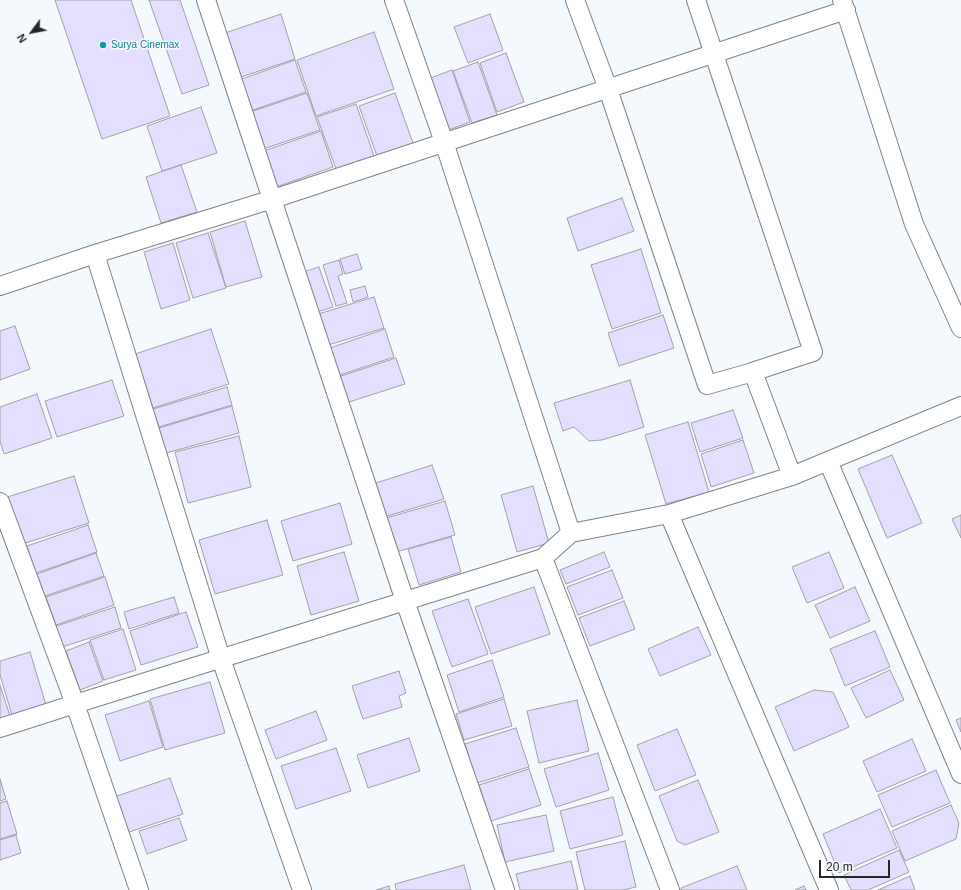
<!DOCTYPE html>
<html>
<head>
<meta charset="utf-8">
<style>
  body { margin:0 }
  #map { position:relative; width:961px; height:890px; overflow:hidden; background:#f4f9fd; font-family:Helvetica,sans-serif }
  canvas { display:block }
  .north { position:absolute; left:12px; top:12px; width:40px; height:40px; -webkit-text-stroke:3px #f4f9fd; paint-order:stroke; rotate:238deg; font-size:11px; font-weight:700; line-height:16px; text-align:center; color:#252728 }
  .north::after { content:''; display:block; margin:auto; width:14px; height:18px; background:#252728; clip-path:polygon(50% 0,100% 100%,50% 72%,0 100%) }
  .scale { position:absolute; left:819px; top:860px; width:71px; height:18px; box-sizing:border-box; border:2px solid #252728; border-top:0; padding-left:5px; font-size:12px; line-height:14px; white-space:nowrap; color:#252728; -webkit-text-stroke:3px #f4f9fd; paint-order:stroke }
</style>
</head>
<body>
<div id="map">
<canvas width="961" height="890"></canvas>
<div class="north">N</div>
<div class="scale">20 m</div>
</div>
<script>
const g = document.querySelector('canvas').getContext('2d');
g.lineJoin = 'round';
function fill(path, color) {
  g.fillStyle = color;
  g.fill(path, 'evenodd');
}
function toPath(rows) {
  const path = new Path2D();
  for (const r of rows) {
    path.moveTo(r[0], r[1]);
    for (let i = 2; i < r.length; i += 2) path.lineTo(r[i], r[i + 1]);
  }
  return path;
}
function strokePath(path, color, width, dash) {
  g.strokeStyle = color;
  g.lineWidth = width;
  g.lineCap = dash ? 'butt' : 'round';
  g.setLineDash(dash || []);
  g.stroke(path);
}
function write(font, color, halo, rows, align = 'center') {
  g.font = font + ' Helvetica,sans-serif';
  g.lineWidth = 3;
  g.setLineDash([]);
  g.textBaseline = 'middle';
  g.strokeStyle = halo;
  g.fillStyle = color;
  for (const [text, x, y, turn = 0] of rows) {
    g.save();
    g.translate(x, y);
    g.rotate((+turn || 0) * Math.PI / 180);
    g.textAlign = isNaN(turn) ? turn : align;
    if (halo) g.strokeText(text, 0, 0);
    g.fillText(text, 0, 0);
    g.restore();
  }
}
const building = toPath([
  [55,0,131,0,170,116,102,139,55,0],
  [149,0,180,0,209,85,182,94,149,0],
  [281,14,295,59,238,78,222,34,281,14],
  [490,14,503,50,468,63,454,27,490,14],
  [374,32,394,89,316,116,297,60,374,32],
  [506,53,524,102,497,112,480,63,506,53],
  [295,60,306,92,250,111,239,80,295,60],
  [478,62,497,115,472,123,453,71,478,62],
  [452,70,470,122,443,132,425,80,452,70],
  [307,93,320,130,263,149,250,112,307,93],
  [395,93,413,143,377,156,359,106,395,93],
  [356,104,374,156,336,169,317,117,356,104],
  [201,107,217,153,162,171,147,126,201,107],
  [321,131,333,167,276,187,264,151,321,131],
  [181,165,197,212,161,223,146,177,181,165],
  [622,198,634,231,578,251,567,218,622,198],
  [245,221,262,277,226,287,210,232,245,221],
  [208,233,226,288,193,298,176,243,208,233],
  [173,243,190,300,161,309,144,252,173,243],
  [641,249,661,313,612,329,591,265,641,249],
  [357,254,362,269,345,274,340,259,357,254],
  [339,260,343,274,338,276,347,303,336,306,323,265,339,260],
  [319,267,333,307,317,312,303,272,319,267],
  [365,286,368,297,353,302,350,290,365,286],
  [374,297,384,328,328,345,318,314,374,297],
  [663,315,674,348,619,366,608,333,663,315],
  [15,326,30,369,0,380,0,331,15,326],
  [211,329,229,384,153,408,135,354,211,329],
  [385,329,394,357,334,377,324,350,385,329],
  [396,358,405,384,346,403,338,377,396,358],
  [112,380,124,416,57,437,45,401,112,380],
  [630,380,644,427,602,440,589,441,574,427,563,431,554,403,630,380],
  [227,387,232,405,159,427,153,409,227,387],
  [37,394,52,438,4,454,0,441,0,407,37,394],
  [232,406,239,433,166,453,159,428,232,406],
  [733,410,743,438,700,452,691,423,733,410],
  [688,422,709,492,666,504,645,435,688,422],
  [239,436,251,487,188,503,175,452,239,436],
  [743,440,754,473,711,487,701,454,743,440],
  [892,455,922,523,887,538,858,469,892,455],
  [432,465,444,499,384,517,373,484,432,465],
  [74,476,89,523,19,545,4,498,74,476],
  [533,486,549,543,517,552,501,495,533,486],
  [445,501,455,535,396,552,386,518,445,501],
  [340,503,352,544,293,561,281,521,340,503],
  [961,515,961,538,952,519,961,515],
  [267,520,283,575,215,594,199,540,267,520],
  [88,525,97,552,36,573,27,546,88,525],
  [451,537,461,572,419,585,408,549,451,537],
  [344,552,359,601,311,615,297,566,344,552],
  [604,552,610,567,566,584,560,570,604,552],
  [829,552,844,588,807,603,792,567,829,552],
  [96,553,104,576,45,596,37,574,96,553],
  [612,570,623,598,578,615,567,587,612,570],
  [105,577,114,605,56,625,46,597,105,577],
  [534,587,550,634,491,654,475,607,534,587],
  [855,587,870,621,830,638,815,605,855,587],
  [174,597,179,613,129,629,124,612,174,597],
  [468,599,488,654,452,667,432,611,468,599],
  [624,601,635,629,590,646,579,618,624,601],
  [115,607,121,628,62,647,56,626,115,607],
  [186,612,198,647,141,665,130,631,186,612],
  [698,627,711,655,660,676,648,649,698,627],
  [123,629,136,670,104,680,90,640,123,629],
  [875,631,890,667,845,686,830,649,875,631],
  [89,642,103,681,80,690,66,651,89,642],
  [30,652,46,705,12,715,0,675,0,661,30,652],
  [492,660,504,697,459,712,447,675,492,660],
  [890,670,904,700,866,718,851,688,890,670],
  [399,671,406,693,399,696,402,707,363,719,352,686,399,671],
  [210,682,225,733,165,750,150,699,210,682],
  [0,685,11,719,0,723,0,685],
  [814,690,833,692,849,727,794,751,775,707,814,690],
  [504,699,512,726,464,740,456,714,504,699],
  [577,700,589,751,539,763,527,711,577,700],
  [149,701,163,747,120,761,105,715,149,701],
  [316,711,327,740,276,759,265,730,316,711],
  [961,718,961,732,956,720,961,718],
  [516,728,529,767,477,783,465,744,516,728],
  [677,729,696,775,655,791,637,745,677,729],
  [409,738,420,771,368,788,357,755,409,738],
  [912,739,926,771,877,792,863,761,912,739],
  [336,748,351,791,296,809,281,766,336,748],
  [598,753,609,790,556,807,544,769,598,753],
  [529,769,541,805,491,821,479,785,529,769],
  [936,770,950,803,892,827,878,795,936,770],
  [170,778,183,814,126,833,114,797,170,778],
  [0,779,6,799,0,801,0,779],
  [698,780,719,832,685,845,677,841,659,796,698,780],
  [613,797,623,835,570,849,560,811,613,797],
  [7,801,17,834,0,839,0,803,7,801],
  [951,805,959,823,956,839,905,861,892,831,951,805],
  [880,809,897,848,839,873,823,834,880,809],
  [546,815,554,851,505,862,497,825,546,815],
  [179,818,187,840,147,854,139,831,179,818],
  [16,835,21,853,0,860,0,840,16,835],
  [625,841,636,887,623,890,585,890,576,852,625,841],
  [899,850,909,872,868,890,851,890,844,875,899,850],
  [571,861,578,890,520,890,516,874,571,861],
  [464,865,471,890,396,890,395,884,464,865],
  [737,866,747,890,681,890,681,888,737,866],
  [910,876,915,890,878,890,910,876],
  [389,886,390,890,376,890,389,886],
  [804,886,806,890,795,890,804,886]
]);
const minor = toPath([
  [206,0,405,601,505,890],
  [394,0,444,142,571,533],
  [575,0,608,89,707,385,753,372,792,476],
  [696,0,813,352,752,372],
  [842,0,914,224,961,328],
  [95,254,273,199,846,10],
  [0,286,95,254,221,659,302,890],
  [961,406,828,461,961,774],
  [0,502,75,704,0,728],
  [669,514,829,890],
  [543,558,670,890],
  [139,890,75,704,543,558,571,533,669,514,792,476,828,461]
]);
const markers = [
  [103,45,4,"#0f9aa8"]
];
const cultureNames = [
  ["Surya Cinemax",111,45]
];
fill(building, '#e4dffe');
strokePath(building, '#a2a1a6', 1);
strokePath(minor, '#7f8286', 20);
strokePath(minor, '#fff', 18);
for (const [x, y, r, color] of markers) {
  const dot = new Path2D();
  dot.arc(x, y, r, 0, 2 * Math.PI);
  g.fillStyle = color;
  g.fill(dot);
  strokePath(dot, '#f4f9fd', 1.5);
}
write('10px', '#0d838f', '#f4f9fd', cultureNames, 'left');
</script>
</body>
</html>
